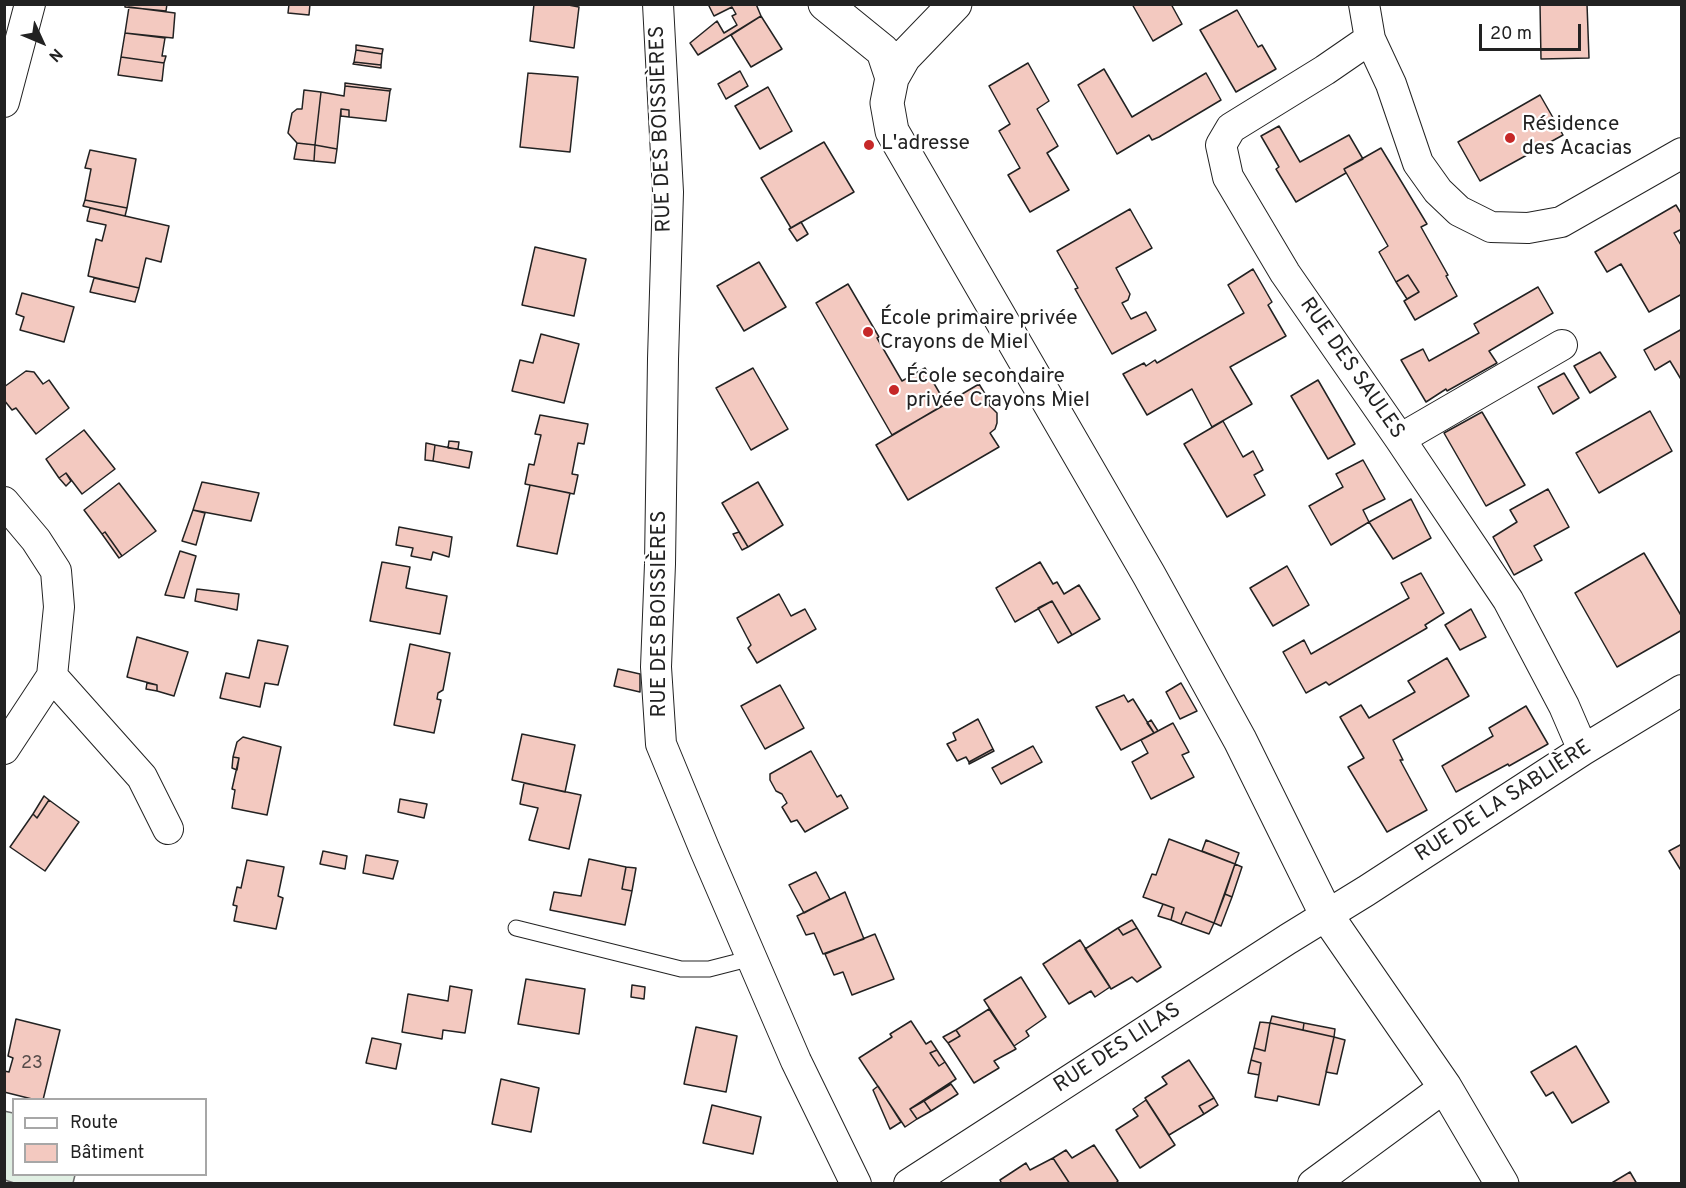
<!DOCTYPE html>
<html>
<head>
<meta charset="utf-8">
<style>
  body { margin:0 }
  #map { position:relative; width:1686px; height:1188px; overflow:hidden; background:#fff; font-family:Overpass,sans-serif }
  canvas { display:block }
  .frame { position:absolute; inset:0; border:6px solid #222; pointer-events:none }
  .legend { position:absolute; left:12px; top:1098px; width:195px; height:78px; box-sizing:border-box; background:#fff; border:2px solid #a7a7a7; margin:0; padding:8px 10px; list-style:none; font-size:18px; color:#222 }
  .legend li { display:flex; align-items:center; gap:12px; height:30px }
  .legend b { width:30px; border:2px solid #a7a7a7 }
  .north { position:absolute; left:12px; top:12px; width:60px; height:60px; -webkit-text-stroke:4px #fff; paint-order:stroke; rotate:134deg; font-size:16px; font-weight:700; line-height:24px; text-align:center; color:#222 }
  .north::after { content:''; display:block; margin:auto; width:21px; height:27px; background:#222; clip-path:polygon(50% 0,100% 100%,50% 72%,0 100%) }
  .scale { position:absolute; left:1479px; top:24px; width:102px; height:27px; box-sizing:border-box; border:3px solid #222; border-top:0; padding-left:8px; font-size:18px; line-height:21px; white-space:nowrap; color:#222; -webkit-text-stroke:4px #fff; paint-order:stroke }
</style>
</head>
<body>
<div id="map">
<canvas width="1686" height="1188"></canvas>
<div class="frame"></div>
<ul class="legend">
<li><b style="height:8px;background:#fff"></b>Route</li>
<li><b style="height:16px;background:#f3c9c0"></b>Bâtiment</li>
</ul>
<div class="north">N</div>
<div class="scale">20 m</div>
</div>
<script>
const g = document.querySelector('canvas').getContext('2d');
g.lineJoin = 'round';
function fill(path, color) {
  g.fillStyle = color;
  g.fill(path, 'evenodd');
}
function toPath(rows) {
  const path = new Path2D();
  for (const r of rows) {
    path.moveTo(r[0], r[1]);
    for (let i = 2; i < r.length; i += 2) path.lineTo(r[i], r[i + 1]);
  }
  return path;
}
function strokePath(path, color, width, dash) {
  g.strokeStyle = color;
  g.lineWidth = width;
  g.lineCap = dash ? 'butt' : 'round';
  g.setLineDash(dash || []);
  g.stroke(path);
}
function write(font, color, halo, rows, align = 'center') {
  g.font = font + ' Overpass,sans-serif';
  g.lineWidth = 4.5;
  g.setLineDash([]);
  g.textBaseline = 'middle';
  g.strokeStyle = halo;
  g.fillStyle = color;
  for (const [text, x, y, turn = 0] of rows) {
    g.save();
    g.translate(x, y);
    g.rotate((+turn || 0) * Math.PI / 180);
    g.textAlign = isNaN(turn) ? turn : align;
    if (halo) g.strokeText(text, 0, 0);
    g.fillText(text, 0, 0);
    g.restore();
  }
}
const green = toPath([
  [4,1111,13,1113,14,1174,75,1175,73,1183,17,1184,5,1180,4,1111]
]);
const building = toPath([
  [125,4,167,4,166,11,125,7,125,4],
  [289,4,310,4,309,15,288,13,289,4],
  [534,4,563,4,579,7,574,48,530,41,534,4],
  [708,4,756,4,761,16,698,55,690,43,717,21,724,33,737,25,732,16,736,14,732,7,714,16,708,4],
  [1132,4,1171,4,1182,24,1153,41,1132,4],
  [1540,4,1587,4,1589,58,1541,59,1540,4],
  [129,7,175,13,173,38,125,33,129,7],
  [1237,10,1258,47,1262,45,1276,69,1236,92,1200,30,1237,10],
  [761,16,782,49,751,67,731,35,761,16],
  [125,33,165,38,162,56,166,56,164,63,121,57,125,33],
  [356,45,383,49,382,54,356,50,356,45],
  [356,50,382,54,381,65,354,62,356,50],
  [121,57,164,63,162,81,118,75,121,57],
  [354,62,381,65,381,68,353,64,354,62],
  [1028,63,1049,101,1037,109,1058,146,1047,153,1069,190,1030,212,1008,175,1020,168,999,131,1010,124,989,86,1028,63],
  [1104,69,1132,117,1206,73,1221,100,1159,137,1152,140,1149,135,1117,154,1078,85,1104,69],
  [740,71,748,86,726,99,718,84,740,71],
  [528,73,578,77,570,152,520,147,528,73],
  [345,83,391,89,390,91,345,86,345,83],
  [345,86,390,91,386,121,349,117,349,110,341,109,337,149,315,145,321,92,344,96,345,86],
  [768,87,792,131,760,149,735,106,768,87],
  [304,90,321,92,315,145,297,143,288,133,292,113,297,109,302,109,304,90],
  [1540,95,1563,135,1480,181,1458,142,1540,95],
  [341,109,349,110,349,117,341,116,341,109],
  [1279,126,1300,162,1349,135,1363,159,1344,169,1346,173,1296,202,1276,169,1279,167,1261,136,1279,126],
  [824,142,854,192,791,228,761,178,824,142],
  [297,143,315,145,314,161,294,159,297,143],
  [315,145,337,149,335,163,314,161,315,145],
  [1381,148,1427,224,1421,227,1448,275,1446,276,1457,296,1415,320,1404,301,1419,292,1408,275,1396,282,1379,252,1388,246,1344,169,1381,148],
  [90,150,136,159,127,208,85,200,91,169,85,168,90,150],
  [85,200,127,208,125,216,83,206,85,200],
  [1676,205,1682,215,1682,229,1674,233,1682,247,1682,294,1649,312,1621,264,1607,272,1595,252,1676,205],
  [90,208,169,226,161,262,146,258,139,288,88,276,96,239,102,241,106,225,87,221,90,208],
  [1130,209,1152,248,1116,268,1130,294,1128,300,1122,303,1131,319,1146,312,1156,330,1112,354,1075,289,1078,288,1057,251,1130,209],
  [801,222,808,234,797,241,789,229,801,222],
  [535,247,586,259,574,316,522,305,535,247],
  [759,262,786,307,744,331,717,286,759,262],
  [1253,269,1272,302,1268,305,1286,336,1230,367,1252,404,1212,427,1192,389,1147,415,1123,374,1144,363,1146,366,1155,360,1157,363,1244,313,1228,285,1253,269],
  [1408,275,1419,292,1407,299,1396,282,1408,275],
  [94,278,139,288,135,302,90,292,94,278],
  [848,284,879,337,877,338,902,381,925,368,946,404,892,435,816,303,848,284],
  [1538,287,1553,313,1489,351,1497,363,1447,391,1446,389,1426,402,1401,360,1423,349,1429,361,1479,333,1474,324,1538,287],
  [22,293,74,307,64,342,20,330,24,317,16,314,22,293],
  [1682,329,1682,381,1670,361,1655,370,1644,350,1682,329],
  [541,334,579,344,564,403,512,391,520,360,533,363,541,334],
  [1600,352,1616,377,1590,393,1574,366,1600,352],
  [753,368,788,429,751,450,716,388,753,368],
  [26,371,34,372,43,384,49,380,69,408,36,434,16,408,12,410,4,400,4,387,26,371],
  [1564,373,1579,398,1553,414,1538,387,1564,373],
  [1318,380,1355,444,1328,459,1291,396,1318,380],
  [979,384,990,402,989,405,997,413,997,423,995,429,990,433,999,447,908,500,876,445,979,384],
  [1650,411,1672,451,1599,493,1576,453,1650,411],
  [1482,412,1525,485,1486,506,1444,433,1482,412],
  [540,415,588,424,584,444,578,443,572,474,578,475,574,494,525,484,529,464,534,465,541,435,535,434,540,415],
  [1223,421,1243,457,1253,451,1263,470,1254,475,1265,495,1227,517,1184,444,1223,421],
  [84,430,115,469,82,494,66,473,59,478,46,459,84,430],
  [449,441,459,442,458,449,448,448,449,441],
  [426,443,435,445,433,461,425,460,426,443],
  [435,445,472,452,469,468,433,461,435,445],
  [1363,460,1385,499,1363,510,1369,522,1331,545,1309,506,1343,487,1336,474,1363,460],
  [66,473,71,481,66,486,59,478,66,473],
  [202,482,259,493,251,521,193,510,202,482],
  [758,482,783,525,748,547,722,503,758,482],
  [119,483,156,531,122,556,105,532,102,534,84,510,119,483],
  [530,485,570,493,557,554,517,546,530,485],
  [1548,489,1569,527,1534,546,1542,560,1514,575,1493,537,1517,522,1510,510,1548,489],
  [1411,499,1431,538,1393,559,1369,522,1411,499],
  [193,510,205,513,196,545,182,541,193,510],
  [399,527,452,537,449,557,433,552,431,560,411,556,413,548,396,545,399,527],
  [105,532,122,556,119,558,102,534,105,532],
  [739,532,748,547,742,550,733,534,739,532],
  [180,551,196,556,184,598,165,595,180,551],
  [1644,553,1682,617,1682,630,1617,667,1575,593,1644,553],
  [382,562,410,567,406,588,447,596,440,634,370,621,382,562],
  [1040,562,1053,584,1057,582,1064,594,1079,585,1100,619,1072,635,1052,601,1015,622,996,588,1040,562],
  [1287,566,1309,605,1273,626,1250,588,1287,566],
  [1421,573,1444,613,1425,625,1427,628,1329,685,1326,682,1306,693,1283,652,1304,640,1311,654,1409,598,1401,583,1421,573],
  [197,589,239,594,237,610,195,601,197,589],
  [779,594,791,616,805,609,816,629,757,663,748,648,751,645,737,618,779,594],
  [1052,601,1072,635,1058,643,1038,608,1052,601],
  [1471,609,1486,637,1460,650,1445,625,1471,609],
  [137,637,188,652,174,696,157,691,157,685,127,677,137,637],
  [258,640,288,646,278,685,265,683,260,707,220,698,226,673,249,678,258,640],
  [410,644,450,653,443,690,438,693,437,699,441,700,434,733,394,725,410,644],
  [1447,658,1469,696,1393,740,1403,760,1400,760,1427,810,1387,832,1348,767,1364,758,1340,717,1361,705,1369,718,1415,692,1408,681,1447,658],
  [618,669,640,674,640,692,614,686,618,669],
  [147,683,157,685,157,691,146,689,147,683],
  [1181,683,1197,711,1180,719,1166,692,1181,683],
  [780,685,804,728,765,749,741,706,780,685],
  [1124,695,1128,702,1133,699,1154,733,1121,750,1096,707,1124,695],
  [1526,706,1548,744,1509,766,1508,764,1456,792,1442,766,1493,736,1489,728,1526,706],
  [978,719,993,749,969,762,966,757,957,761,947,744,956,740,953,733,978,719],
  [1151,720,1158,731,1154,733,1147,723,1151,720],
  [1173,723,1189,752,1182,755,1194,777,1151,799,1132,762,1148,753,1141,740,1173,723],
  [522,734,575,745,565,792,512,780,522,734],
  [243,737,281,747,267,815,232,808,235,790,232,789,239,758,233,757,237,742,243,737],
  [1033,746,1042,762,1001,784,992,768,1033,746],
  [993,749,994,751,969,764,969,762,993,749],
  [811,751,837,797,841,795,848,808,805,832,797,820,791,822,782,807,787,803,782,794,776,791,770,780,770,774,811,751],
  [233,757,239,758,237,770,232,768,233,757],
  [524,783,581,795,569,849,529,840,538,808,520,804,524,783],
  [44,796,49,800,37,818,33,814,44,796],
  [400,799,427,804,424,818,398,812,400,799],
  [49,800,79,822,45,871,10,847,33,814,37,818,49,800],
  [1169,839,1235,864,1214,923,1186,912,1181,924,1171,920,1174,908,1143,897,1152,874,1156,875,1169,839],
  [1206,840,1239,853,1235,864,1202,851,1206,840],
  [1682,844,1682,872,1669,851,1682,844],
  [323,851,347,856,345,869,320,864,323,851],
  [366,855,398,861,393,879,363,873,366,855],
  [589,859,626,867,622,889,632,891,625,925,550,910,554,892,581,896,589,859],
  [247,860,284,867,278,896,283,898,276,929,234,921,237,906,233,905,237,887,241,888,247,860],
  [1235,864,1242,867,1232,897,1225,894,1235,864],
  [626,867,636,868,632,891,622,889,626,867],
  [816,872,830,899,804,913,789,885,816,872],
  [845,892,864,939,823,954,814,933,806,935,797,916,845,892],
  [1225,894,1232,897,1221,926,1214,923,1225,894],
  [1163,904,1174,908,1171,920,1158,916,1163,904],
  [1186,912,1214,923,1209,934,1181,924,1186,912],
  [1132,920,1137,928,1123,935,1118,928,1132,920],
  [1118,928,1123,935,1137,928,1161,967,1137,982,1132,977,1111,989,1085,949,1118,928],
  [875,934,894,979,852,995,843,972,834,975,825,954,875,934],
  [1080,940,1110,987,1095,997,1091,991,1069,1004,1043,964,1080,940],
  [1021,977,1046,1017,1026,1031,1029,1036,1014,1046,984,1000,1021,977],
  [526,979,585,989,579,1034,518,1024,526,979],
  [632,985,645,987,644,999,631,997,632,985],
  [450,986,472,990,465,1033,443,1030,442,1039,402,1032,408,994,448,1001,450,986],
  [989,1009,1016,1049,994,1061,999,1068,974,1083,948,1043,960,1036,956,1030,989,1009],
  [1272,1016,1304,1023,1303,1030,1270,1023,1272,1016],
  [16,1019,60,1030,43,1100,36,1100,4,1092,4,1071,9,1072,13,1058,8,1056,16,1019],
  [911,1021,926,1044,931,1041,937,1050,930,1053,939,1066,945,1062,956,1079,910,1109,917,1119,905,1127,859,1058,892,1037,890,1034,911,1021],
  [1260,1022,1270,1023,1265,1051,1254,1048,1260,1022],
  [1270,1023,1334,1037,1319,1105,1278,1096,1277,1101,1255,1097,1261,1063,1251,1060,1254,1048,1265,1051,1270,1023],
  [1304,1023,1335,1029,1334,1037,1303,1030,1304,1023],
  [696,1027,737,1036,726,1092,684,1084,696,1027],
  [956,1030,960,1036,948,1043,943,1037,956,1030],
  [1334,1037,1345,1040,1337,1074,1326,1072,1334,1037],
  [372,1038,401,1044,396,1069,366,1063,372,1038],
  [1576,1046,1609,1102,1572,1123,1553,1092,1546,1096,1531,1072,1576,1046],
  [937,1050,945,1062,939,1066,930,1053,937,1050],
  [1189,1060,1214,1098,1199,1106,1204,1114,1169,1135,1145,1098,1167,1084,1162,1077,1189,1060],
  [1251,1060,1261,1063,1259,1075,1248,1073,1251,1060],
  [501,1079,539,1088,531,1132,492,1124,501,1079],
  [951,1084,958,1094,931,1111,924,1101,951,1084],
  [878,1086,901,1122,890,1129,873,1090,878,1086],
  [1214,1098,1218,1105,1204,1114,1199,1106,1214,1098],
  [1146,1100,1175,1145,1140,1168,1116,1130,1138,1116,1133,1109,1146,1100],
  [924,1101,931,1111,917,1119,910,1109,924,1101],
  [712,1105,761,1117,753,1154,703,1143,712,1105],
  [1094,1145,1118,1181,1115,1184,1070,1184,1053,1158,1066,1150,1072,1158,1094,1145],
  [1053,1158,1070,1184,1002,1184,1000,1180,1026,1163,1030,1170,1053,1158],
  [1630,1172,1637,1184,1610,1184,1630,1172]
]);
const lane = toPath([
  [516,928,681,969,709,969,752,958]
]);
const street = toPath([
  [658,4,668,192,663,359,660,564,656,667,661,744,704,848,796,1061,856,1184],
  [1364,4,1370,39,1391,84,1418,163,1438,191,1459,211,1491,227,1528,228,1561,222,1682,153],
  [1370,39,1325,70,1231,128,1221,145,1228,177,1285,273,1400,439,1508,600,1564,706,1583,750],
  [4,102,30,4],
  [1400,439,1562,345],
  [4,502,36,540,56,571,59,607,52,676,4,749],
  [52,676,142,777,168,829],
  [909,1184,1288,939,1366,891,1583,750,1682,690],
  [1313,1184,1445,1087]
]);
const secondary = toPath([
  [825,4,883,51,892,78],
  [955,4,904,57,892,78,887,103,892,131,1149,575,1240,740,1327,916,1445,1087,1502,1184]
]);
const markers = [
  [1510,138,6,"#c62828"],
  [869,145,6,"#c62828"],
  [868,332,6,"#c62828"],
  [894,390,6,"#c62828"]
];
const numberNames = [
  ["23",32,1064]
];
const poiNames = [
  ["Résidence",1522,126],
  ["des Acacias",1522,150],
  ["L'adresse",881,145],
  ["École primaire privée",880,320],
  ["Crayons de Miel",880,344],
  ["École secondaire",906,378],
  ["privée Crayons Miel",906,402]
];
const streetNames = [
  ["RUE DES BOISSIÈRES",662,129,-92],
  ["RUE DES SAULES",1351,369,55],
  ["RUE DES BOISSIÈRES",661,614,-90],
  ["RUE DE LA SABLIÈRE",1504,802,-33],
  ["RUE DES LILAS",1118,1049,-33]
];
fill(green, '#e0efe3');
strokePath(green, '#6f6f6f', 1.5);
fill(building, '#f3c9c0');
strokePath(building, '#222', 1.5);
strokePath(lane, '#222', 17);
strokePath(street, '#222', 32);
strokePath(secondary, '#222', 35);
strokePath(lane, '#fff', 15);
strokePath(street, '#fff', 30);
strokePath(secondary, '#fff', 33);
for (const [x, y, r, color] of markers) {
  const dot = new Path2D();
  dot.arc(x, y, r, 0, 2 * Math.PI);
  g.fillStyle = color;
  g.fill(dot);
  strokePath(dot, '#fff', 2);
}
write('18px', '#564c4a', null, numberNames);
write('21px', '#222', '#fff', poiNames, 'left');
write('21px', '#222', '#fff', streetNames);
</script>
</body>
</html>
